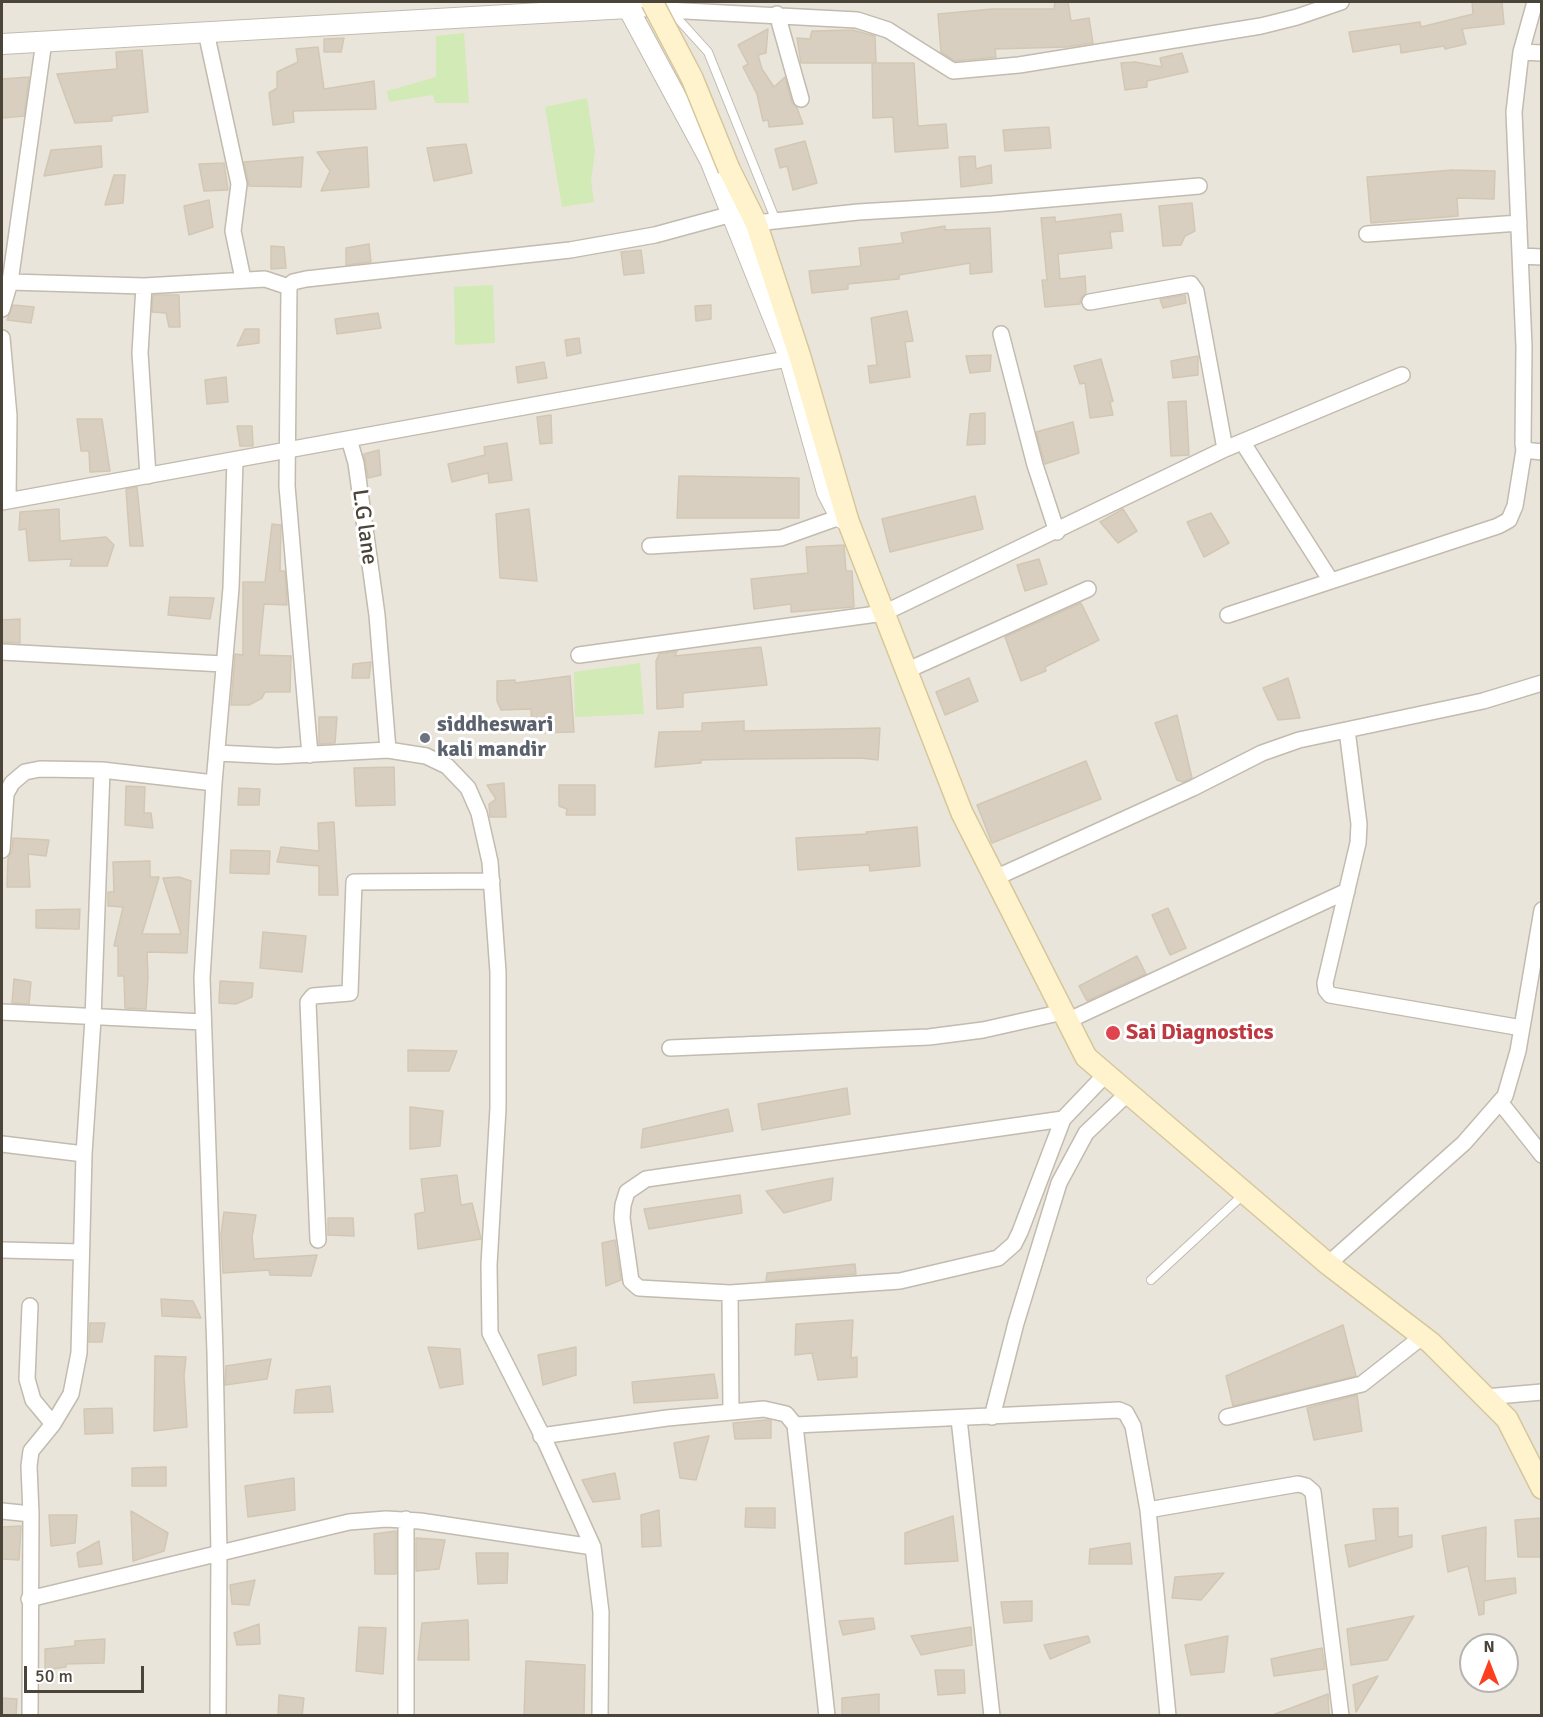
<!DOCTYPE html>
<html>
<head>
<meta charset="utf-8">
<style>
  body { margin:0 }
  #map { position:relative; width:1543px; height:1717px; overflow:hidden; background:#f6f3ec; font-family:Signika,sans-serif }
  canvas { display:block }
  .frame { position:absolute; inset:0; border:3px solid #4b4439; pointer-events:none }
  .north { position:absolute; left:1459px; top:1633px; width:60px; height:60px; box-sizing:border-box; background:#fff; border:2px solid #b7b4b0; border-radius:50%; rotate:0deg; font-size:16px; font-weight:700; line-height:24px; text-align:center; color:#4b4439 }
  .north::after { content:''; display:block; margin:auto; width:21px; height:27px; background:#fc3f1d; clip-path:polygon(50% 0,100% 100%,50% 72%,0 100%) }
  .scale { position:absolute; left:24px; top:1666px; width:120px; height:27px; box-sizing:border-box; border:3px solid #4b4439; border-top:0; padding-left:8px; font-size:18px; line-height:21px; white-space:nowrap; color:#4b4439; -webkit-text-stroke:4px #fff; paint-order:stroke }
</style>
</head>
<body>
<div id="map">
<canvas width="1543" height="1717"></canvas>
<div class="frame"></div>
<div class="north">N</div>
<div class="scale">50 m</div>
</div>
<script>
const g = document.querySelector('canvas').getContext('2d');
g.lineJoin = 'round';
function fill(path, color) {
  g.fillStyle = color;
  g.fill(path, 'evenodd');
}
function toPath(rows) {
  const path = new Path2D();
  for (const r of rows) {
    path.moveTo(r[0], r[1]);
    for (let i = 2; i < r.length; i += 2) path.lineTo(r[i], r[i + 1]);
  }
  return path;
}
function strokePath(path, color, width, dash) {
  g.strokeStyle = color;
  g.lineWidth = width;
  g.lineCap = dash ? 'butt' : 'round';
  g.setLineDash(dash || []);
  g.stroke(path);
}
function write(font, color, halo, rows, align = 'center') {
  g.font = font + ' Signika,sans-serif';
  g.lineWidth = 6;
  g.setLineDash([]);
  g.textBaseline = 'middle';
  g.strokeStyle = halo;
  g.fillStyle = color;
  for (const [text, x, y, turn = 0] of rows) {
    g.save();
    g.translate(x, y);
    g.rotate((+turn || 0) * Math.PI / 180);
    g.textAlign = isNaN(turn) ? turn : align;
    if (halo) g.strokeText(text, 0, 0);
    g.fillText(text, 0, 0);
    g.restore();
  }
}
const residential = toPath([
  [2,2,1541,2,1541,1715,2,1715],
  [1471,1645,1507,1645,1507,1681,1471,1681]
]);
const green = toPath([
  [464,33,469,103,435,103,433,95,389,102,387,91,436,77,436,36],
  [587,98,595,151,591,181,594,202,562,207,545,107],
  [493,285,495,343,455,345,454,287],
  [640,663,644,714,575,717,574,672]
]);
const building = toPath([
  [1055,2,1068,2,1071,21,1089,18,1093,43,1067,47,995,49,996,57,955,61,941,52,938,14,992,9,1054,9,1055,2],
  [1472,2,1502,2,1504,24,1462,29,1466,44,1445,49,1444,46,1401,53,1400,44,1353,52,1349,32,1420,22,1421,27,1473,14,1472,2],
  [768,29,766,53,758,55,762,69,774,87,785,77,792,102,797,108,803,124,769,127,768,120,763,121,757,94,743,67,748,64,738,45,768,29],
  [853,30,875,36,876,63,801,63,797,38,810,39,812,31,853,30],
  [344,38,341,52,324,52,324,39,344,38],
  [318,47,324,89,374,81,376,109,293,111,294,122,273,125,269,93,277,88,277,72,298,62,296,49,318,47],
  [142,50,148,112,112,116,112,121,75,123,57,74,117,69,116,52,142,50],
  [1182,53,1188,72,1147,81,1147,87,1125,90,1121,63,1135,62,1162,67,1160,58,1182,53],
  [872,63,914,63,918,126,946,124,948,148,895,152,893,117,873,118,872,63],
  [29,77,24,116,2,118,2,79,29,77],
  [1049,127,1051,148,1005,151,1003,130,1049,127],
  [805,141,817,183,793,190,787,166,780,168,775,149,805,141],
  [466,144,472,173,434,181,427,148,466,144],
  [101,146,102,167,44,176,51,150,101,146],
  [367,147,369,187,321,191,330,171,317,152,367,147],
  [975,156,976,169,991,165,992,183,961,187,959,157,975,156],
  [303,157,301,187,249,186,244,162,303,157],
  [224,163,228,190,204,191,199,164,224,163],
  [1453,170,1495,171,1494,199,1457,198,1458,216,1371,223,1367,177,1453,170],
  [114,175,125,175,123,203,105,205,114,175],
  [209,200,213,227,189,235,184,206,209,200],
  [1192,203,1195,231,1185,236,1181,245,1163,246,1159,206,1192,203],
  [1121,214,1123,231,1110,232,1112,248,1058,254,1060,279,1085,276,1086,293,1081,298,1080,304,1045,307,1042,280,1047,280,1041,218,1055,217,1055,222,1121,214],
  [945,226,945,230,990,228,992,272,970,274,970,263,899,275,899,279,848,284,848,289,812,293,809,271,861,266,859,248,903,243,901,233,945,226],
  [369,244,371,262,346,265,346,248,369,244],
  [271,246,284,247,286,268,271,269,271,246],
  [641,250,644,273,624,275,621,252,641,250],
  [153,295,179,295,180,327,169,327,166,313,152,312,153,295],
  [1185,295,1186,303,1163,308,1160,299,1185,295],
  [13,305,34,307,31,323,7,320,13,305],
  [711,305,711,319,696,321,695,306,711,305],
  [907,311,913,341,905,342,910,377,870,383,868,366,877,365,871,318,907,311],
  [378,313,381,328,337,334,335,319,378,313],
  [245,329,259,329,259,343,237,346,245,329],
  [579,338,581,353,567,356,565,340,579,338],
  [991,355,990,371,970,373,966,356,991,355],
  [1198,356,1198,375,1173,378,1171,361,1198,356],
  [1101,359,1113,401,1110,402,1113,415,1090,418,1085,383,1080,384,1074,366,1101,359],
  [544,362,547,378,518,383,516,367,544,362],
  [226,377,228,402,207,404,205,380,226,377],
  [1186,401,1189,455,1171,456,1168,402,1186,401],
  [985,413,985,444,967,445,970,414,985,413],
  [551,415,552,443,540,444,537,417,551,415],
  [77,419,102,419,110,471,90,472,89,451,81,451,77,419],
  [1073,422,1079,453,1045,464,1036,432,1073,422],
  [237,426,252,426,253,446,240,446,237,426],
  [507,443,512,480,489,483,488,473,452,482,448,464,485,455,484,447,507,443],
  [379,450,381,475,368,478,364,454,379,450],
  [679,476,799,478,799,518,677,518,679,476],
  [137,487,143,546,130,546,126,489,137,487],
  [975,496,983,529,890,552,882,519,975,496],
  [59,509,60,541,106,537,114,545,107,566,70,566,72,559,29,561,26,529,19,530,20,512,59,509],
  [529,509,537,581,500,578,496,514,529,509],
  [1123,509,1137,531,1118,543,1100,522,1123,509],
  [1211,513,1229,543,1204,557,1187,522,1211,513],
  [272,524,281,525,280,571,285,571,287,605,264,604,259,655,291,656,290,692,265,692,262,698,249,705,231,705,235,654,243,655,243,582,265,582,272,524],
  [844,545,846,571,852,571,854,607,791,612,791,604,754,609,751,579,808,573,806,547,844,545],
  [1039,559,1047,584,1025,591,1017,565,1039,559],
  [170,597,214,598,210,619,168,615,170,597],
  [1081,603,1099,640,1045,667,1046,671,1021,681,1005,637,1081,603],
  [20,619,20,643,2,642,2,620,20,619],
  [761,647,767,685,683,693,683,707,657,709,656,661,659,654,677,651,675,656,761,647],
  [371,662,369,678,352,678,353,664,371,662],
  [570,676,574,732,532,733,531,709,501,710,497,701,497,681,515,680,515,683,570,676],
  [969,678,978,701,945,715,936,692,969,678],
  [1288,678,1300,718,1278,720,1263,688,1288,678],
  [1177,715,1192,778,1183,782,1177,780,1155,723,1177,715],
  [319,717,337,717,335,743,319,744,319,717],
  [744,721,744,731,880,728,878,760,861,758,744,759,701,760,701,763,655,767,659,732,702,731,702,723,744,721],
  [1086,761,1101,799,992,843,977,805,1086,761],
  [394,767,395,805,356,806,354,768,394,767],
  [504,783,506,817,490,817,489,804,496,799,487,785,504,783],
  [559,785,595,785,595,815,566,815,567,809,559,806,559,785],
  [126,786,145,787,144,813,151,813,153,828,125,825,126,786],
  [239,788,260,789,259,805,238,805,239,788],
  [334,822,338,895,319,895,319,866,277,862,281,847,319,851,318,823,334,822],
  [917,827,920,866,870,871,869,865,798,870,796,838,867,834,866,832,917,827],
  [13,838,49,840,46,856,28,854,30,887,7,887,8,858,12,851,13,838],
  [231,850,270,851,269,874,230,873,231,850],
  [150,861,150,877,159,877,142,934,181,934,163,878,179,877,191,881,187,953,147,952,148,977,146,1009,125,1008,124,976,118,976,118,946,114,946,123,907,108,906,108,892,114,892,113,862,150,861],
  [1168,908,1186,948,1170,955,1152,915,1168,908],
  [80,909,79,929,36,928,36,910,80,909],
  [263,932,306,936,302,972,260,968,263,932],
  [1137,956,1146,974,1087,1001,1079,986,1137,956],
  [14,979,31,982,29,1004,12,1003,14,979],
  [220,981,253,983,252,997,236,1004,219,1003,220,981],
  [408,1050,457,1051,449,1071,408,1071,408,1050],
  [847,1088,850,1114,762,1130,758,1104,847,1088],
  [410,1107,443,1111,440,1146,410,1149,410,1107],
  [728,1109,733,1131,641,1148,643,1129,728,1109],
  [457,1175,461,1205,472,1203,481,1239,418,1249,415,1214,425,1212,421,1179,457,1175],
  [833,1178,831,1200,784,1213,766,1191,833,1178],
  [740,1195,742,1213,649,1229,644,1209,740,1195],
  [224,1212,256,1215,252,1237,254,1259,317,1255,311,1276,270,1275,269,1270,223,1273,221,1234,224,1212],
  [328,1218,353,1218,354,1236,328,1235,328,1218],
  [615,1240,621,1280,606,1286,602,1243,615,1240],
  [855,1264,856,1274,766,1281,767,1273,855,1264],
  [161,1299,193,1301,201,1318,162,1316,161,1299],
  [853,1320,851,1358,857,1357,857,1377,818,1380,812,1353,795,1355,796,1324,853,1320],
  [90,1323,105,1323,102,1342,89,1342,90,1323],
  [1343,1325,1356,1376,1233,1406,1226,1376,1343,1325],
  [428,1347,460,1349,463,1384,440,1388,428,1347],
  [576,1347,576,1375,543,1385,538,1355,576,1347],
  [155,1356,186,1357,184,1376,187,1427,154,1431,155,1356],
  [271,1359,267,1379,225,1385,226,1366,271,1359],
  [714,1374,718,1398,634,1403,632,1382,714,1374],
  [330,1386,333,1412,294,1413,296,1390,330,1386],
  [1357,1395,1362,1431,1314,1440,1307,1408,1357,1395],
  [112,1408,113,1433,85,1434,84,1409,112,1408],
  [766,1420,771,1420,771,1438,735,1439,733,1423,766,1420],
  [709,1436,696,1480,680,1478,674,1443,709,1436],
  [166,1467,166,1486,132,1486,132,1468,166,1467],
  [615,1473,620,1499,593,1502,582,1480,615,1473],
  [294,1478,295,1510,248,1517,245,1486,294,1478],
  [746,1508,775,1508,775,1528,745,1527,746,1508],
  [1398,1508,1398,1537,1412,1535,1412,1547,1349,1567,1345,1545,1376,1540,1373,1509,1398,1508],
  [659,1510,661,1546,642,1547,641,1515,659,1510],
  [131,1511,168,1533,164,1551,133,1561,131,1511],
  [49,1515,77,1515,75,1543,51,1546,49,1515],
  [953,1516,958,1561,905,1564,905,1533,953,1516],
  [1542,1518,1542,1557,1518,1557,1515,1520,1542,1518],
  [21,1526,19,1560,2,1559,2,1527,21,1526],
  [1486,1527,1485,1581,1515,1578,1516,1593,1484,1601,1484,1614,1479,1615,1468,1566,1448,1572,1442,1536,1486,1527],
  [396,1531,396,1574,375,1574,374,1534,396,1531],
  [416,1538,445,1540,439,1569,416,1571,416,1538],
  [99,1541,102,1564,79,1567,77,1553,99,1541],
  [1130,1543,1132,1564,1089,1564,1090,1549,1130,1543],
  [476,1553,508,1553,507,1583,478,1584,476,1553],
  [1224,1573,1201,1600,1172,1598,1175,1577,1224,1573],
  [255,1580,249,1605,232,1604,230,1585,255,1580],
  [1032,1601,1032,1621,1004,1623,1001,1602,1032,1601],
  [1414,1616,1387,1660,1351,1665,1347,1629,1414,1616],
  [873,1618,875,1629,843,1635,839,1621,873,1618],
  [468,1620,469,1660,418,1660,422,1623,468,1620],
  [259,1624,260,1644,237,1645,234,1633,259,1624],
  [359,1627,386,1628,383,1674,356,1671,359,1627],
  [971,1627,972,1645,921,1655,911,1636,971,1627],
  [1088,1636,1090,1642,1050,1659,1044,1645,1088,1636],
  [1228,1636,1224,1672,1191,1675,1185,1645,1228,1636],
  [105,1639,104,1663,66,1664,66,1667,45,1670,45,1649,75,1646,75,1641,105,1639],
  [1322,1648,1325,1669,1274,1676,1271,1659,1322,1648],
  [526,1661,585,1665,584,1716,524,1716,526,1661],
  [935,1670,964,1670,965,1693,938,1695,935,1670],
  [1378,1676,1356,1712,1353,1685,1378,1676],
  [879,1694,879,1716,842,1716,842,1698,879,1694],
  [1328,1694,1329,1716,1275,1716,1275,1714,1328,1694],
  [279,1695,304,1698,302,1716,278,1716,279,1695],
  [2,1698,17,1699,16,1716,2,1716,2,1698]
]);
const service = toPath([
  [667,2,670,10,708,52,776,221],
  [1151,1280,1244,1194]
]);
const minor = toPath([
  [1535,2,1521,52,1514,112,1524,347,1523,444,1524,450,1542,452],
  [628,8,857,20,888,30,953,71,1019,65,1261,26,1297,17,1341,2],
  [777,14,801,99],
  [206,32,239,184,233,231,243,279],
  [1521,52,1542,53],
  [756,223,858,212,993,204,1199,186],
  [1367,234,1519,223],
  [1520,256,1542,257],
  [2,284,10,282,144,286,265,279,289,287],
  [144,286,140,353,148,476],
  [1090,302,1191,284,1196,291,1225,449],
  [2,309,10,282,44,41],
  [1001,334,1035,465,1057,532],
  [2,338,9,416,8,500],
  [349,439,356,463,377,615,388,750],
  [1243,443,1331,581],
  [2,502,798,357],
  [650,546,781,538,840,517],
  [1228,615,1498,526,1509,520,1515,506,1524,450],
  [2,652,223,664],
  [579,655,884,613,1225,449,1402,375],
  [908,670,1088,589],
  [1347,730,1359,824,1358,843,1325,983,1326,990,1330,995,1522,1028],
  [217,753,277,756,388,750,426,756,447,766,468,788,479,813,490,862,498,972,498,1108,489,1265,490,1333,546,1443,593,1547,601,1612,600,1716],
  [310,755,287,486,289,287,293,282,306,279,570,250,655,235,732,214],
  [2,850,6,794,12,783,25,772,40,769,102,770,214,783],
  [995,878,1193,788,1262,753,1299,740,1483,701,1542,683],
  [2,1012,203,1022],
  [1067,1021,1347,891],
  [670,1048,929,1037,983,1030,1063,1012],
  [1500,1102,1542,1155],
  [1063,1119,646,1179,627,1192,623,1205,622,1218,631,1281,639,1288,730,1293,900,1281,998,1258,1014,1244,1020,1232,1063,1119,1106,1074],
  [2,1144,84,1154],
  [318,1240,308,1002,313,996,350,993,354,882,492,881],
  [2,1250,81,1252],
  [1328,1264,1464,1143,1505,1096,1518,1051,1542,910],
  [730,1293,731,1412],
  [30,1306,27,1379,33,1400,53,1424],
  [1485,1397,1542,1392],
  [992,1417,1016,1323,1059,1183,1086,1133,1128,1093],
  [1227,1417,1362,1384,1423,1336],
  [959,1419,992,1716],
  [795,1425,1119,1410,1126,1413,1133,1426,1148,1510,1168,1716],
  [541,1436,667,1418,764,1409,786,1414,795,1425,827,1716],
  [1148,1510,1298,1484,1306,1486,1313,1492,1341,1716],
  [2,1511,31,1514],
  [406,1519,406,1716],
  [29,1599,349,1522,386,1519,420,1521,593,1547],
  [30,1716,31,1514,29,1466,31,1451,53,1424,71,1394,79,1353,84,1154,93,1019,102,770],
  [218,1716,219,1553,215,1352,202,978,214,783,231,588,235,460]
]);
const tertiary = toPath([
  [2,44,628,8,710,160,789,357,827,492,840,517,846,520]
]);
const secondary = toPath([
  [729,169,756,223,800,357,848,521,962,813,1086,1057,1328,1264,1431,1343,1507,1419,1542,1488]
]);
const secondaryBridge = toPath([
  [652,2,692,78,729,169]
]);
const markers = [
  [425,738,6,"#6b7280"],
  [1113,1033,8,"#e0444e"]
];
const streetNames = [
  ["L.G lane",364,527,82]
];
const worshipNames = [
  ["siddheswari",437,725],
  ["kali mandir",437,750]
];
const healthNames = [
  ["Sai Diagnostics",1126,1033]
];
fill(residential, '#eae5da');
fill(green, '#d2eab5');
fill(building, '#d8cfc1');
strokePath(building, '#d3c7b4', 1.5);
strokePath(service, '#c2bbae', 10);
strokePath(minor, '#c2bbae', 18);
strokePath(tertiary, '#c2bbae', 22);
strokePath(secondary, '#d6c79b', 24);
strokePath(service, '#fff', 8);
strokePath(minor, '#fff', 15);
strokePath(tertiary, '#fff', 20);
strokePath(secondary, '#fff3cd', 21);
strokePath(secondaryBridge, '#d6c79b', 24, []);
strokePath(secondaryBridge, '#fff3cd', 21);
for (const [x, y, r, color] of markers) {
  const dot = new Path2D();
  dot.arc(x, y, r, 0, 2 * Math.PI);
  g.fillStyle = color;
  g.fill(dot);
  strokePath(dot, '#fff', 2);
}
write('22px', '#4b4439', '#fff', streetNames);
write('bold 22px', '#5b616d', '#fff', worshipNames, 'left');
write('bold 22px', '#be3a42', '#fff', healthNames, 'left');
</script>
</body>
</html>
